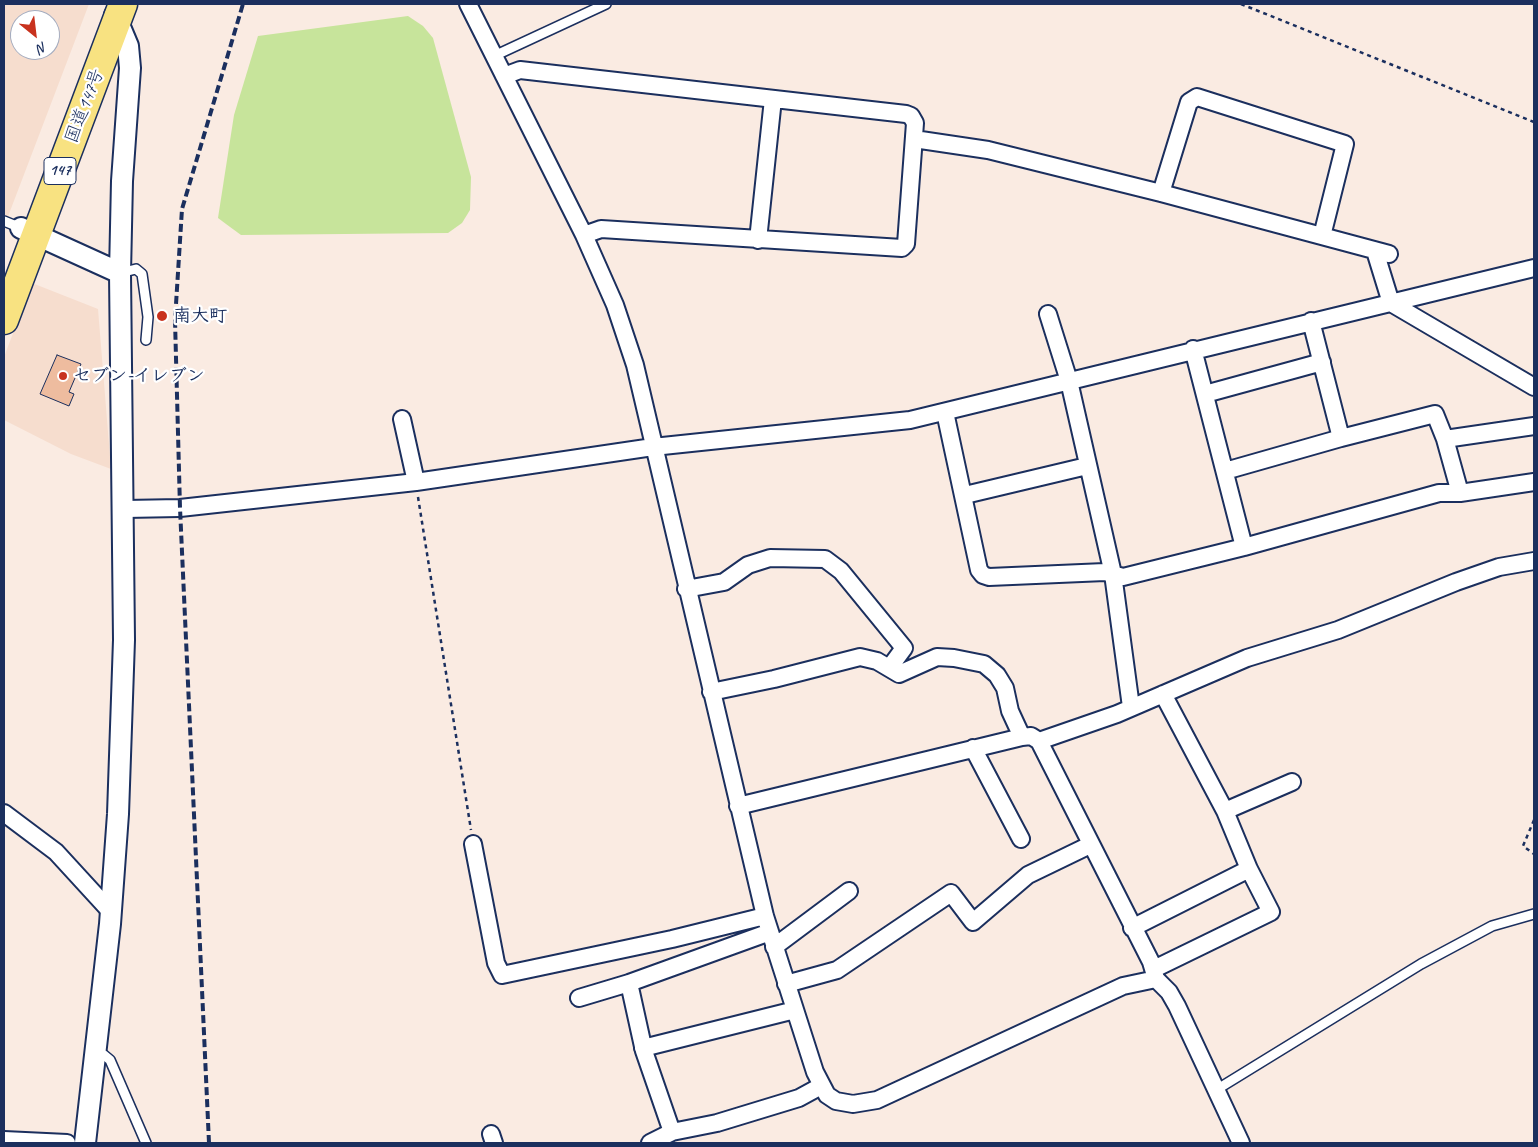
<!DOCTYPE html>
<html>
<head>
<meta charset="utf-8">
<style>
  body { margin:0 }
  #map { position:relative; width:1538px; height:1147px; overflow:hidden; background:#faebe2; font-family:Caveat,sans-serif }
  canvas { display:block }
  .frame { position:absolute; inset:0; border:5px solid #1b2f5e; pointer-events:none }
  .north { position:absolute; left:10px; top:10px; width:50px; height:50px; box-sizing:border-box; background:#fff; border:1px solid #a4acbf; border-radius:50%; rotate:151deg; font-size:14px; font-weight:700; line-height:20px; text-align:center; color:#1b2f5e }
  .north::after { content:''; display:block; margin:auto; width:18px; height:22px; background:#c8321e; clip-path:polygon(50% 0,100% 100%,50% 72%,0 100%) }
</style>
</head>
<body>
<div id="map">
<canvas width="1538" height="1147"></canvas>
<div class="frame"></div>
<div class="north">N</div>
</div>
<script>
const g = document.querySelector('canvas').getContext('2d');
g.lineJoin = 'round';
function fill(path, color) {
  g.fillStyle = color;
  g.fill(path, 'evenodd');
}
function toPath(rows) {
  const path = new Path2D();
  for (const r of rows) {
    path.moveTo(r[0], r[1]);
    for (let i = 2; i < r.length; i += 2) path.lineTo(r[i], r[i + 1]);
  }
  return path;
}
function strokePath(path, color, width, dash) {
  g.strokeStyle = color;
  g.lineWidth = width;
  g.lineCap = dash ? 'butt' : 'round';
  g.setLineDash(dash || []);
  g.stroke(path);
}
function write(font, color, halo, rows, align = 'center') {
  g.font = font + ' Caveat,"Klee One",sans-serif';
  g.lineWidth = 4.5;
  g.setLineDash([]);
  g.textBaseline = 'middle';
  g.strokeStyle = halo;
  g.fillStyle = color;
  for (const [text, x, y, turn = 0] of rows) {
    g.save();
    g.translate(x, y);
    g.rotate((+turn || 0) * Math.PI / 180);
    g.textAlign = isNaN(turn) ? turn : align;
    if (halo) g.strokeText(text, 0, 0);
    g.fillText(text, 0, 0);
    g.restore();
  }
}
const built = toPath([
  [4,4,89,4,4,227],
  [20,20,50,20,50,50,20,50],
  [32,283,98,309,111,469,71,454,4,420,4,357]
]);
const green = toPath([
  [408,16,423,26,433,38,471,177,470,210,462,223,448,233,241,235,226,224,218,218,234,115,258,36]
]);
const building = toPath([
  [57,355,81,364,69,392,74,394,69,406,40,394,57,355]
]);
const path = toPath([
  [1241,4,1534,122],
  [418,497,471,830],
  [1534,820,1523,846,1534,854]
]);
const service = toPath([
  [494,56,606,4],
  [4,221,21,228],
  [120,273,136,269,142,274,148,317,146,340],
  [95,1054,104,1055,110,1060,146,1143],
  [1216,1090,1421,964,1492,926,1534,914]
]);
const minor = toPath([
  [468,4,584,235,615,305,635,365,765,916,815,1072,827,1095,836,1101,853,1104,877,1100,1123,986,1156,979],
  [504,76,520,70,906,114,911,116,915,123,906,244,902,248,601,229,584,235],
  [914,139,988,150,1161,193,1389,254],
  [1161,193,1189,102,1197,97,1345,144,1322,236],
  [758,240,773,99],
  [1375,251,1391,303,1534,387],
  [1048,314,1069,381,1113,574,1131,707],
  [1311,321,1341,438],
  [1193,349,1244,547],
  [1205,394,1322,362],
  [945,412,979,570,983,575,989,577,1105,572,1123,577,1244,547,1439,493,1460,493,1534,482],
  [402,419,416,482],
  [1445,439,1534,426],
  [1225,471,1341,438,1435,414,1445,439,1460,493],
  [965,495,1087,466],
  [125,509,180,508,416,482,653,447,910,420,1534,268],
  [686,589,724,582,748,565,770,558,825,559,841,571,904,648,890,667],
  [711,692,774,679,860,657,877,661,899,674,937,657,954,658,984,664,997,675,1005,688,1010,711,1022,737],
  [1039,741,1117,714,1247,658,1338,630,1456,582,1499,567,1534,561],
  [973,748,1021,839],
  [738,806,1022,737,1031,736,1039,741,1151,962,1156,979,1169,992,1177,1006,1241,1143],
  [1225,811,1292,782],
  [4,813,56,852,111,912],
  [473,844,496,963,502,975,672,939,765,916],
  [1132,928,1249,869],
  [774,947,849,891],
  [1154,969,1271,912,1249,869,1225,811,1163,694],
  [629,983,644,1051,672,1132],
  [786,984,837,970,951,893,973,922,1028,875,1090,845],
  [579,998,629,983,770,932],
  [643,1048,795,1010],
  [491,1134,494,1143],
  [4,1140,67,1143],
  [650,1143,672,1132,717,1123,799,1098,821,1086]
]);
const tertiary = toPath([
  [21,228,120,273],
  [85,1143,110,924,118,814,124,640,120,273,122,181,130,68,128,46,115,15]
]);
const trunk = toPath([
  [4,320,123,4]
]);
const rail = toPath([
  [209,1143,180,508,175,320,182,209,243,4]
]);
const markers = [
  [162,316,6,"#c8321e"],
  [63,376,5,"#c8321e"]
];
const shields = [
  [60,171,32]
];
const shieldNames = [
  ["147",60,171]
];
const streetNames = [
  ["国道147号",85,106,-69]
];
const poiNames = [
  ["南大町",173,316],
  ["セブン-イレブン",73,376]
];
fill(built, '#f6ddce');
fill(green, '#c7e49b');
fill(building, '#eebc9f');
strokePath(building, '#1b2f5e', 1);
strokePath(service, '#1b2f5e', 12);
strokePath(minor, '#1b2f5e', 20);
strokePath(tertiary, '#1b2f5e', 24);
strokePath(trunk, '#1b2f5e', 31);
strokePath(path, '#1b2f5e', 2.5, [4, 4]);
strokePath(service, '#fff', 9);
strokePath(minor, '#fff', 16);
strokePath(tertiary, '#fff', 20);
strokePath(trunk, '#f8e281', 28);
strokePath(rail, '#1b2f5e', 4, [8, 4]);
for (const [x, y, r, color] of markers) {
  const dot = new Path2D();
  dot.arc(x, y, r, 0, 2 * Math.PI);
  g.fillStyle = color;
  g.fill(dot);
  strokePath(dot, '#fff', 2);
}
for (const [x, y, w] of shields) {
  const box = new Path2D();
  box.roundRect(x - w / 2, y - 13.5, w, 27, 4);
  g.fillStyle = '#fff';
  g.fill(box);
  strokePath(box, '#1b2f5e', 1);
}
write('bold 16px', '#1b2f5e', null, shieldNames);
write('18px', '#1b2f5e', '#fff', streetNames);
write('bold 18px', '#1b2f5e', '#fff', poiNames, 'left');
</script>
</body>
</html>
